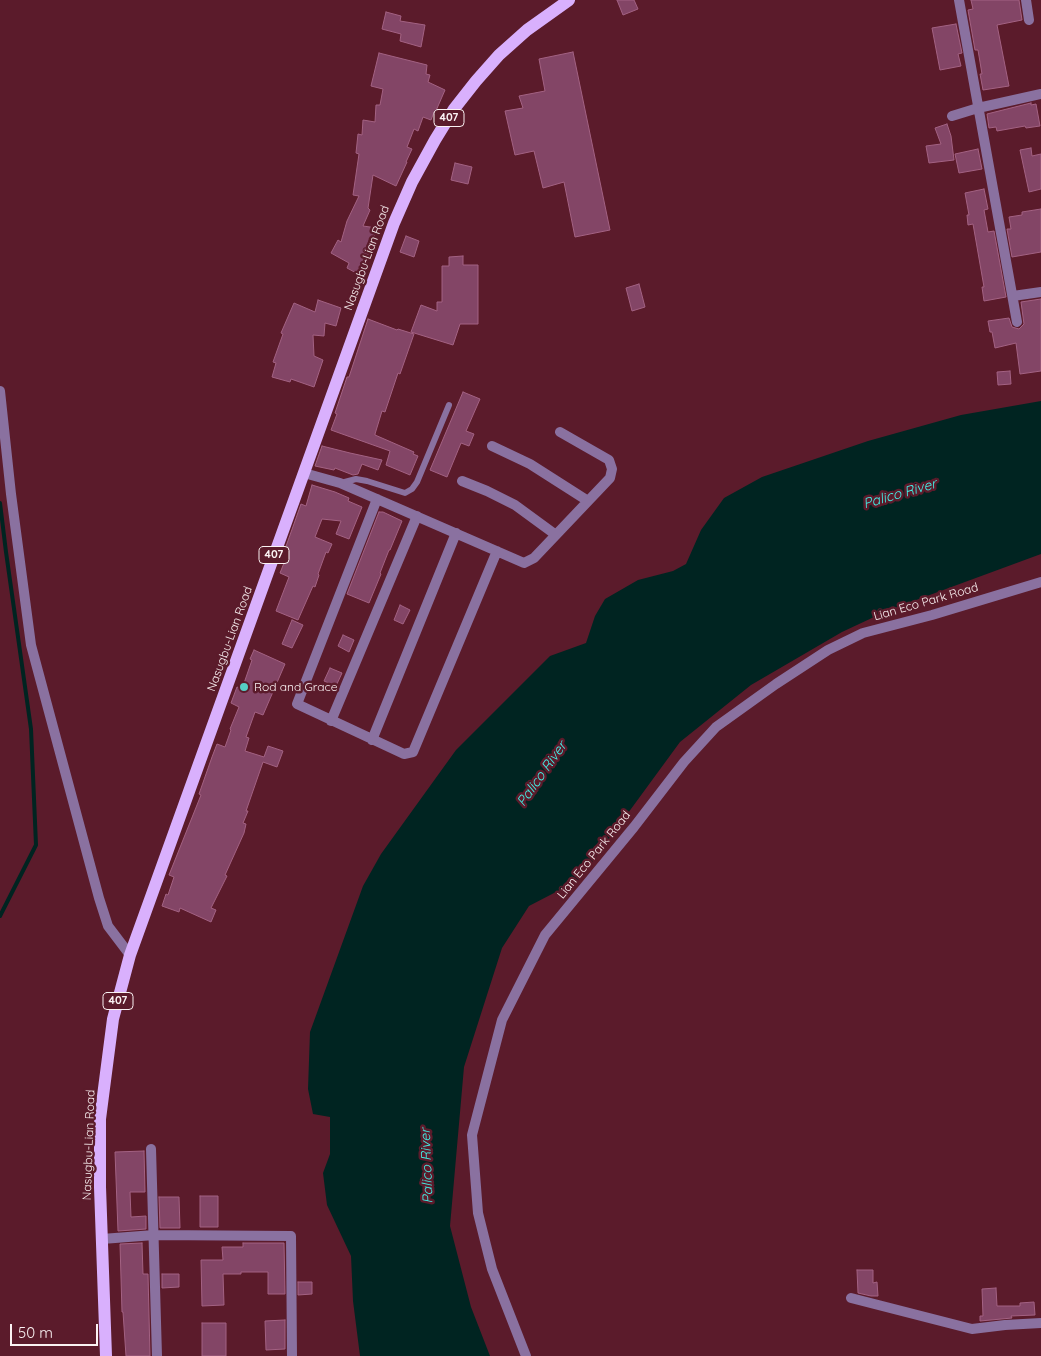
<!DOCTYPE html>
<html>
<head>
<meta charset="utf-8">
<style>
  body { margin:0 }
  #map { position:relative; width:1041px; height:1356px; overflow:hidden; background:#5b1b2b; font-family:Quicksand,sans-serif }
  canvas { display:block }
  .scale { position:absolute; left:10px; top:1324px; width:88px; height:22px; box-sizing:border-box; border:2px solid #fbf2f3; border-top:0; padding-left:6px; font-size:15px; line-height:18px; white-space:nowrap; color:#fbf2f3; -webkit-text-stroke:4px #5b1b2b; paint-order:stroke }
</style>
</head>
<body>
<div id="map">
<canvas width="1041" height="1356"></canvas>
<div class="scale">50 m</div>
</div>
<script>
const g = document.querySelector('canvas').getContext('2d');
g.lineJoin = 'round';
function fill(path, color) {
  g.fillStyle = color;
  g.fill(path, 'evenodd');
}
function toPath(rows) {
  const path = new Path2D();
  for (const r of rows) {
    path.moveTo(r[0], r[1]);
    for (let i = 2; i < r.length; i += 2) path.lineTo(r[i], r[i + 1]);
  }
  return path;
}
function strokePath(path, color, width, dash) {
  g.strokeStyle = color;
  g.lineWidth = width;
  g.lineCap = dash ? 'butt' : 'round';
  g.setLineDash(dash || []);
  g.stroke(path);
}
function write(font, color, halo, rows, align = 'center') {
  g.font = font + ' Quicksand,sans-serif';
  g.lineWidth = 5;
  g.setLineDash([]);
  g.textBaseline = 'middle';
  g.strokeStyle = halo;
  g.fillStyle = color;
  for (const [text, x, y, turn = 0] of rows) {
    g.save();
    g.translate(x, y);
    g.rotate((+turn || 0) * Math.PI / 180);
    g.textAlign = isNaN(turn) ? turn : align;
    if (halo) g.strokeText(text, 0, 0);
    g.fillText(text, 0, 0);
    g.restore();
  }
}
const water = toPath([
  [1041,401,1041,554,889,610,842,632,751,685,680,742,579,880,529,906,502,948,464,1067,450,1226,471,1307,490,1356,360,1356,353,1301,351,1256,327,1205,323,1173,330,1154,330,1117,313,1114,308,1089,310,1032,363,886,381,854,456,750,550,656,586,643,595,616,605,599,638,580,673,571,686,564,701,530,724,498,762,477,868,441,961,415]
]);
const stream = toPath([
  [0,503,6,552,31,729,36,845,0,916]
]);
const building = toPath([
  [617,0,634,0,638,9,623,15,617,0],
  [971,0,1019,0,1022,20,997,25,1009,86,983,90,980,74,982,74,978,50,975,50,968,10,973,9,971,0],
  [386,12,401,16,400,21,425,25,421,47,400,41,401,34,382,29,386,12],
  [956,24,962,53,958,54,961,66,940,70,932,28,956,24],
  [573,52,610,230,575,237,564,182,543,188,534,151,515,155,505,111,523,108,519,96,545,91,539,59,573,52],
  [379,53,427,65,426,74,430,75,428,82,445,90,435,113,434,112,431,120,423,117,418,131,414,129,407,147,412,149,406,162,407,162,396,186,373,175,368,208,370,210,363,226,377,228,366,261,365,260,358,274,347,268,349,263,331,253,338,240,341,242,347,221,359,196,353,195,359,154,356,153,358,134,362,135,363,120,375,122,376,105,380,105,383,89,371,86,379,53],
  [1031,103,1031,105,1036,104,1040,126,1026,128,1025,126,997,131,996,127,989,128,987,114,1031,103],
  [947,124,951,136,954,160,929,163,926,146,941,144,935,128,947,124],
  [1031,148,1032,156,1041,154,1041,189,1029,192,1020,150,1031,148],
  [978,149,982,169,959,173,955,154,978,149],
  [455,163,472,167,468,184,451,180,455,163],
  [984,189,988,209,984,210,988,232,994,231,1006,297,984,301,982,287,984,287,973,224,968,225,967,215,969,215,965,193,984,189],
  [1041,209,1041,252,1012,257,1007,229,1011,229,1009,217,1022,215,1022,212,1041,209],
  [406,236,419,241,414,257,400,252,406,236],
  [463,256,463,265,478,265,478,324,460,324,453,345,411,332,421,305,437,311,437,302,442,302,442,266,449,266,449,257,463,256],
  [639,284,645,307,632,311,626,288,639,284],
  [1041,299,1041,371,1020,374,1016,343,995,348,992,332,990,332,988,321,1009,318,1012,327,1019,329,1024,324,1021,302,1041,299],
  [318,300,341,308,336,326,325,323,324,336,313,335,314,356,323,360,314,387,291,379,290,382,272,377,276,363,273,362,283,334,281,333,294,303,315,312,318,300],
  [368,319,397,330,398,329,414,334,400,374,398,373,385,412,382,411,375,434,375,435,414,452,413,454,418,456,410,475,386,465,390,451,331,430,337,414,335,413,347,377,349,377,368,319],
  [1010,371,1011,384,998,385,997,372,1010,371],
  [463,392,480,399,466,431,474,434,469,446,461,443,447,477,430,470,463,392],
  [322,446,350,453,382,460,378,470,362,464,358,474,353,475,335,468,334,470,315,466,322,446],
  [312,485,335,492,349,498,348,501,362,507,349,539,336,534,341,521,322,519,315,537,332,544,328,553,326,552,318,574,319,575,315,587,313,586,298,620,276,611,289,577,280,573,288,553,284,552,301,504,306,506,312,485],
  [379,512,383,512,402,521,390,550,389,550,380,573,381,574,369,603,347,594,379,512],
  [400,605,410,610,403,624,394,620,400,605],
  [292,620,303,625,292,648,282,644,292,620],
  [343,635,354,640,349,652,338,646,343,635],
  [254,650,285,664,263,715,255,712,246,737,249,738,245,751,264,757,268,746,283,751,277,767,263,762,246,811,248,811,243,823,246,824,244,833,225,875,227,876,211,908,216,910,211,922,180,908,179,912,162,906,166,894,168,895,174,877,169,875,201,795,199,794,212,757,217,744,225,747,231,730,230,729,239,707,231,703,237,687,242,689,252,660,250,659,254,650],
  [330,668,342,673,336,686,324,681,330,668],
  [144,1151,145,1192,130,1192,131,1217,146,1216,146,1229,118,1231,115,1152,144,1151],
  [200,1196,218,1196,218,1227,200,1227,200,1196],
  [159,1197,179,1197,180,1228,160,1228,159,1197],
  [142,1243,143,1274,148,1274,150,1356,126,1356,123,1312,122,1312,120,1244,142,1243],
  [243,1243,284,1243,285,1294,268,1294,268,1272,241,1272,241,1274,223,1274,224,1305,202,1306,201,1260,223,1260,222,1247,243,1247,243,1243],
  [857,1270,873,1270,873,1283,877,1282,878,1296,871,1296,858,1293,857,1270],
  [162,1274,179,1274,179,1287,162,1288,162,1274],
  [298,1282,312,1282,312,1294,298,1295,298,1282],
  [996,1288,997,1306,1020,1306,1020,1303,1034,1302,1035,1315,1011,1316,1012,1318,980,1321,980,1316,983,1316,982,1289,996,1288],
  [285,1320,285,1349,266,1350,265,1321,285,1320],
  [202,1323,226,1323,226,1356,202,1356,202,1323]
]);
const service = toPath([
  [341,483,356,479,367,481,405,493,412,489,417,482,449,405]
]);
const minor = toPath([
  [959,0,1017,322],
  [1026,0,1029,20],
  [952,116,978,108,1041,94],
  [1013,296,1041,292],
  [0,391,11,494,31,645,99,898,108,926,130,955],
  [492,446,530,464,588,501],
  [304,473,340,483,524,563,534,558,610,478,612,469,609,460,560,432],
  [462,481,487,491,515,505,556,535],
  [377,499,297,704,404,754,413,752,497,551],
  [331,721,417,516],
  [372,740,456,533],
  [151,1149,157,1356],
  [102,1239,154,1235,291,1236,292,1356],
  [851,1298,972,1329,1005,1325,1041,1323],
  [526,1356,492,1269,478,1213,472,1135,502,1020,545,935,634,827,684,762,716,727,776,684,828,650,863,633,932,615,1041,582]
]);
const primary = toPath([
  [106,1356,100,1187,100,1119,113,1019,130,955,394,223,412,182,435,140,454,109,476,81,499,55,527,30,569,0]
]);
const markers = [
  [244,687,5,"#55cec5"]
];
const shields = [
  [449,118,30],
  [274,555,30],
  [118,1001,30]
];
const shieldNames = [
  ["407",449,118],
  ["407",274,555],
  ["407",118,1001]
];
const streetNames = [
  ["Nasugbu-Lian Road",367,258,-70],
  ["Lian Eco Park Road",926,602,-16],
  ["Nasugbu-Lian Road",230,639,-70],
  ["Lian Eco Park Road",594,855,-51],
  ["Nasugbu-Lian Road",89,1145,-88]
];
const poiNames = [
  ["Rod and Grace",254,687]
];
const waterNames = [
  ["Palico River",900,494,-16],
  ["Palico River",542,774,-55],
  ["Palico River",427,1166,-92]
];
fill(water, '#002421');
strokePath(stream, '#002421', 4);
fill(building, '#834566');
strokePath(building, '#a36283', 1);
strokePath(service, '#8a71a0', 6);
strokePath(minor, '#8a71a0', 10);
strokePath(primary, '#d9b0fd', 12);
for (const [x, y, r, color] of markers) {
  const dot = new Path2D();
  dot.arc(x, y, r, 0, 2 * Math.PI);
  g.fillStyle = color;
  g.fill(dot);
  strokePath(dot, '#5b1b2b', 2);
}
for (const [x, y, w] of shields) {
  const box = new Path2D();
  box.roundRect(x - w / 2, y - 8.5, w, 17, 4);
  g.fillStyle = '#5b1b2b';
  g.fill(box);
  strokePath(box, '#fbf2f3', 1);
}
write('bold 11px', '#fbf2f3', null, shieldNames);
write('12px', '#fbf2f3', '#5b1b2b', streetNames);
write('12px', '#fbf2f3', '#5b1b2b', poiNames, 'left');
write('italic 14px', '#41f2e7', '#5b1b2b', waterNames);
</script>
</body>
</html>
